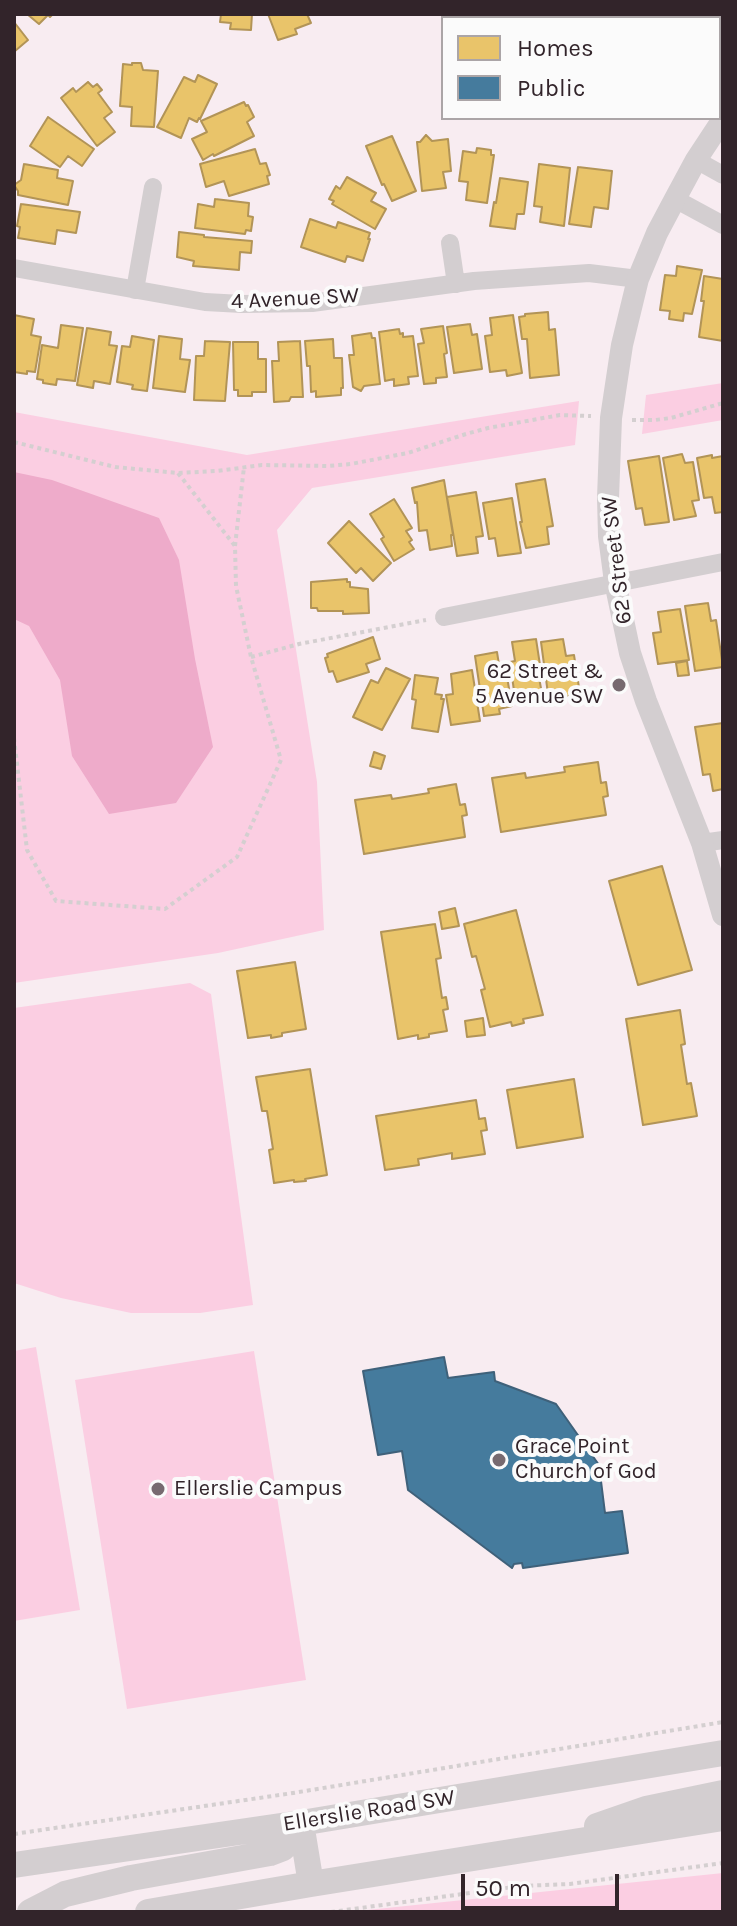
<!DOCTYPE html>
<html>
<head>
<meta charset="utf-8">
<style>
  body { margin:0 }
  #map { position:relative; width:737px; height:1926px; overflow:hidden; background:#f8ecf1; font-family:Karla,sans-serif }
  canvas { display:block }
  .frame { position:absolute; inset:0; border:16px solid #32242a; pointer-events:none }
  .legend { position:absolute; left:441px; top:16px; width:280px; height:104px; box-sizing:border-box; background:#fbfbfb; border:2px solid #aba5a7; margin:0; padding:10px 14px; list-style:none; font-size:24px; color:#32242a }
  .legend li { display:flex; align-items:center; gap:16px; height:40px }
  .legend b { width:40px; border:2px solid #aba5a7 }
  .scale { position:absolute; left:461px; top:1874px; width:158px; height:36px; box-sizing:border-box; border:4px solid #32242a; border-top:0; padding-left:10px; font-size:24px; line-height:28px; white-space:nowrap; color:#32242a; -webkit-text-stroke:6px #fbfbfb; paint-order:stroke }
</style>
</head>
<body>
<div id="map">
<canvas width="737" height="1926"></canvas>
<div class="frame"></div>
<ul class="legend">
<li><b style="height:22px;background:#e9c46a"></b>Homes</li>
<li><b style="height:22px;background:#457b9d"></b>Public</li>
</ul>
<div class="scale">50 m</div>
</div>
<script>
const g = document.querySelector('canvas').getContext('2d');
g.lineJoin = 'round';
function fill(path, color) {
  g.fillStyle = color;
  g.fill(path, 'evenodd');
}
function toPath(rows) {
  const path = new Path2D();
  for (const r of rows) {
    path.moveTo(r[0], r[1]);
    for (let i = 2; i < r.length; i += 2) path.lineTo(r[i], r[i + 1]);
  }
  return path;
}
function strokePath(path, color, width, dash) {
  g.strokeStyle = color;
  g.lineWidth = width;
  g.lineCap = dash ? 'butt' : 'round';
  g.setLineDash(dash || []);
  g.stroke(path);
}
function write(font, color, halo, rows, align = 'center') {
  g.font = font + ' Karla,sans-serif';
  g.lineWidth = 8;
  g.setLineDash([]);
  g.textBaseline = 'middle';
  g.strokeStyle = halo;
  g.fillStyle = color;
  for (const [text, x, y, turn = 0] of rows) {
    g.save();
    g.translate(x, y);
    g.rotate((+turn || 0) * Math.PI / 180);
    g.textAlign = isNaN(turn) ? turn : align;
    if (halo) g.strokeText(text, 0, 0);
    g.fillText(text, 0, 0);
    g.restore();
  }
}
const green = toPath([
  [723,383,723,420,642,434,646,395],
  [579,401,575,445,312,488,277,530,317,782,324,930,218,953,14,983,14,412,247,455],
  [190,983,211,994,253,1305,200,1313,131,1313,61,1298,14,1283,14,1008],
  [36,1347,80,1610,14,1621,14,1351],
  [254,1351,306,1680,127,1709,75,1380],
  [723,1873,723,1912,348,1912]
]);
const water = toPath([
  [14,472,52,480,159,518,179,560,195,659,213,747,176,803,109,814,72,756,60,680,29,626,14,619]
]);
const homes = toPath([
  [27,14,53,14,50,17,48,15,39,24,27,14],
  [221,14,252,14,251,30,230,29,231,23,220,22,221,14],
  [268,14,307,14,311,23,295,29,297,34,278,40,268,14],
  [493,14,514,14,518,18,489,18,493,14],
  [621,14,642,14,646,18,649,14,656,14,661,18,617,18,621,14],
  [14,22,28,40,15,51,14,49,14,22],
  [132,63,141,63,143,70,158,71,154,127,131,126,132,107,120,106,123,64,132,65,132,63],
  [198,75,217,84,200,119,199,118,197,122,189,118,181,138,157,127,184,77,195,82,198,75],
  [88,82,93,87,97,84,102,90,98,93,112,112,104,118,115,132,97,146,61,98,73,88,76,92,88,82],
  [244,102,246,106,248,105,254,117,247,122,254,136,214,156,213,154,203,160,192,139,207,132,201,121,244,102],
  [48,117,94,149,82,166,68,156,60,167,30,146,48,117],
  [426,135,432,141,448,139,451,171,443,172,446,188,422,191,417,142,420,142,426,135],
  [392,136,416,191,392,201,384,184,382,185,366,146,392,136],
  [477,148,491,150,491,155,494,155,487,203,466,200,468,182,459,181,463,151,476,153,477,148],
  [255,149,260,164,266,163,270,175,267,176,269,184,229,196,224,181,206,187,200,164,255,149],
  [24,164,58,170,57,178,73,181,68,205,18,195,18,191,14,185,21,180,24,164],
  [539,164,570,168,564,226,540,222,542,207,534,206,539,164],
  [578,167,612,171,608,209,594,207,591,227,569,224,578,167],
  [347,177,376,193,371,201,386,209,375,229,332,204,334,201,329,199,336,186,340,189,347,177],
  [500,178,528,182,524,214,517,214,515,229,490,226,494,202,496,203,500,178],
  [215,199,249,203,248,216,253,217,251,231,246,230,245,234,195,228,198,204,214,207,215,199],
  [21,204,80,212,76,233,57,230,55,244,18,238,20,227,17,226,21,204],
  [310,219,336,228,338,222,370,233,368,239,370,239,363,261,347,256,345,262,301,247,310,219],
  [179,232,204,235,204,237,252,241,251,253,240,252,239,270,193,266,194,261,177,257,179,232],
  [677,266,702,270,692,314,684,313,683,321,669,319,670,311,660,310,665,275,676,276,677,266],
  [704,276,723,279,723,341,699,337,704,301,701,301,704,276],
  [548,312,549,330,555,329,559,375,530,378,527,339,522,339,519,317,525,316,525,314,548,312],
  [14,315,34,319,31,335,41,337,35,372,27,371,27,374,14,372,14,315],
  [513,315,522,373,507,376,506,370,490,372,485,336,492,335,490,318,513,315],
  [470,324,472,335,477,334,482,369,454,373,447,327,470,324],
  [61,325,83,328,75,381,57,379,56,385,43,383,43,380,37,379,42,345,58,348,61,325],
  [443,326,447,353,444,354,447,377,436,378,436,383,424,384,418,344,424,343,421,329,443,326],
  [87,328,111,332,109,345,117,346,110,384,94,381,93,388,77,385,87,328],
  [399,329,400,334,403,333,403,337,413,336,418,376,408,377,409,384,394,386,394,379,385,381,379,332,399,329],
  [371,333,372,338,375,338,380,384,364,386,361,391,353,387,349,355,354,355,352,336,371,333],
  [132,336,154,340,147,391,132,389,133,385,117,382,122,346,130,347,132,336],
  [159,336,182,339,180,359,190,360,185,392,153,388,159,336],
  [333,339,334,358,342,358,343,388,341,388,341,395,316,397,316,391,311,392,310,366,307,366,305,341,333,339],
  [205,341,230,342,225,401,194,400,196,356,204,356,205,341],
  [300,341,303,397,291,397,289,401,274,402,272,361,279,361,278,342,300,341],
  [233,342,258,342,258,359,266,359,266,392,252,392,252,396,238,396,238,390,234,390,233,342],
  [682,454,685,463,693,462,699,500,692,501,696,516,674,520,663,458,682,454],
  [712,455,712,458,723,456,723,512,715,513,712,497,704,498,697,458,712,455],
  [659,456,669,522,645,525,642,508,636,509,628,461,659,456],
  [545,479,553,526,547,527,549,544,526,548,520,522,522,522,516,484,545,479],
  [444,480,453,535,451,535,452,546,430,550,427,530,419,531,417,502,415,503,412,488,444,480],
  [476,492,483,536,476,537,478,553,457,556,447,497,476,492],
  [512,498,521,553,498,556,495,538,489,539,483,503,512,498],
  [394,499,412,528,406,531,412,540,409,542,414,549,394,561,381,539,384,537,370,514,394,499],
  [349,521,391,563,373,581,361,568,356,573,328,543,349,521],
  [347,579,347,582,350,582,350,587,368,589,369,613,343,614,343,611,318,611,317,608,311,608,311,582,347,579],
  [708,603,711,621,716,620,723,667,695,671,685,606,708,603],
  [680,609,689,660,658,664,653,633,661,632,658,612,680,609],
  [373,637,380,659,366,664,369,672,337,682,333,671,329,672,325,658,328,657,327,654,373,637],
  [536,639,540,665,537,666,542,694,515,698,510,662,515,661,512,642,536,639],
  [563,639,566,656,574,655,580,694,554,698,554,693,548,694,541,642,563,639],
  [497,652,500,671,506,671,512,706,499,709,500,714,484,716,475,656,497,652],
  [687,661,689,675,678,676,676,663,687,661],
  [386,668,410,679,382,730,353,717,371,680,378,683,386,668],
  [472,670,480,721,451,725,446,695,453,694,451,674,472,670],
  [415,675,438,678,435,694,442,695,441,699,444,699,438,732,412,728,416,700,412,699,415,675],
  [723,723,723,789,713,791,710,774,703,775,695,727,723,723],
  [374,752,385,756,381,769,370,766,374,752],
  [598,762,601,783,606,782,608,796,603,797,606,815,501,832,492,778,525,773,526,778,565,772,564,767,598,762],
  [456,784,460,805,465,804,467,815,462,816,465,837,364,854,355,800,391,795,392,799,429,793,428,789,456,784],
  [662,866,692,970,638,985,609,881,662,866],
  [455,908,459,926,442,929,439,912,455,908],
  [516,910,543,1015,523,1019,524,1023,512,1026,511,1022,490,1027,481,990,485,989,476,956,472,957,464,924,516,910],
  [435,924,441,958,436,959,442,998,446,997,448,1009,443,1010,447,1031,429,1034,429,1037,418,1039,418,1035,398,1039,381,932,435,924],
  [295,962,306,1029,282,1033,282,1036,271,1038,271,1035,248,1038,237,971,295,962],
  [680,1010,685,1044,681,1045,687,1084,691,1083,697,1116,643,1125,626,1019,680,1010],
  [483,1018,485,1035,467,1037,465,1021,483,1018],
  [310,1069,327,1175,305,1179,306,1181,294,1182,294,1180,274,1183,269,1150,273,1149,267,1111,262,1111,256,1077,310,1069],
  [574,1079,583,1137,517,1148,507,1090,574,1079],
  [476,1100,479,1119,485,1118,487,1130,481,1131,485,1154,452,1159,452,1153,418,1159,419,1165,385,1170,376,1116,476,1100]
]);
const public = toPath([
  [444,1357,448,1378,494,1372,495,1381,556,1404,599,1465,605,1513,622,1511,628,1553,523,1568,522,1563,514,1564,512,1568,408,1490,402,1451,378,1455,363,1371,444,1357]
]);
const path = toPath([
  [632,420,655,420,671,418,723,403],
  [14,442,115,467,178,473,217,471,262,465,327,466,351,464,408,453,466,434,488,428,560,415,591,416],
  [178,473,235,546],
  [251,657,299,644,426,620],
  [14,738,27,850,56,901,165,909,237,857,281,760,251,657,236,586,235,546,244,467],
  [14,1834,293,1793,723,1722],
  [331,1912,521,1886,570,1884,723,1863]
]);
const minor = toPath([
  [696,160,723,175],
  [675,199,723,225],
  [450,243,456,284],
  [14,268,205,302,242,304,312,303,474,281,589,273,638,279],
  [135,290,153,187],
  [444,617,723,562],
  [702,843,723,840]
]);
const tertiary = toPath([
  [723,119,696,160,675,199,657,233,638,279,622,345,611,418,608,498,609,536,615,582,630,653,646,701,702,843,723,915]
]);
const secondary = toPath([
  [301,1823,311,1884],
  [597,1826,646,1809,723,1793],
  [14,1865,301,1823,723,1753],
  [30,1912,65,1894,131,1878,270,1853,283,1848,294,1836,301,1823],
  [148,1912,311,1884,723,1818]
]);
const markers = [
  [619,685,8,"#776a70"],
  [499,1460,8,"#776a70"],
  [158,1489,8,"#776a70"]
];
const streetNames = [
  ["4 Avenue SW",295,299,-3],
  ["62 Street SW",617,560,-97],
  ["Ellerslie Road SW",369,1811,-9]
];
const poiNames = [
  ["62 Street &",603,672,"right"],
  ["5 Avenue SW",603,697,"right"],
  ["Grace Point",515,1447],
  ["Church of God",515,1472],
  ["Ellerslie Campus",174,1489]
];
fill(green, '#fbcee2');
fill(water, '#eeabca');
fill(homes, '#e9c46a');
strokePath(homes, '#b29457', 2);
fill(public, '#457b9d');
strokePath(public, '#3f617a', 2);
strokePath(path, '#d4cfd0', 4, [4, 4]);
strokePath(minor, '#d3ced0', 18);
strokePath(tertiary, '#d3ced0', 22);
strokePath(secondary, '#d3ced0', 26);
for (const [x, y, r, color] of markers) {
  const dot = new Path2D();
  dot.arc(x, y, r, 0, 2 * Math.PI);
  g.fillStyle = color;
  g.fill(dot);
  strokePath(dot, '#fbfbfb', 3);
}
write('22px', '#32242a', '#fbfbfb', streetNames);
write('22px', '#32242a', '#fbfbfb', poiNames, 'left');
</script>
</body>
</html>
